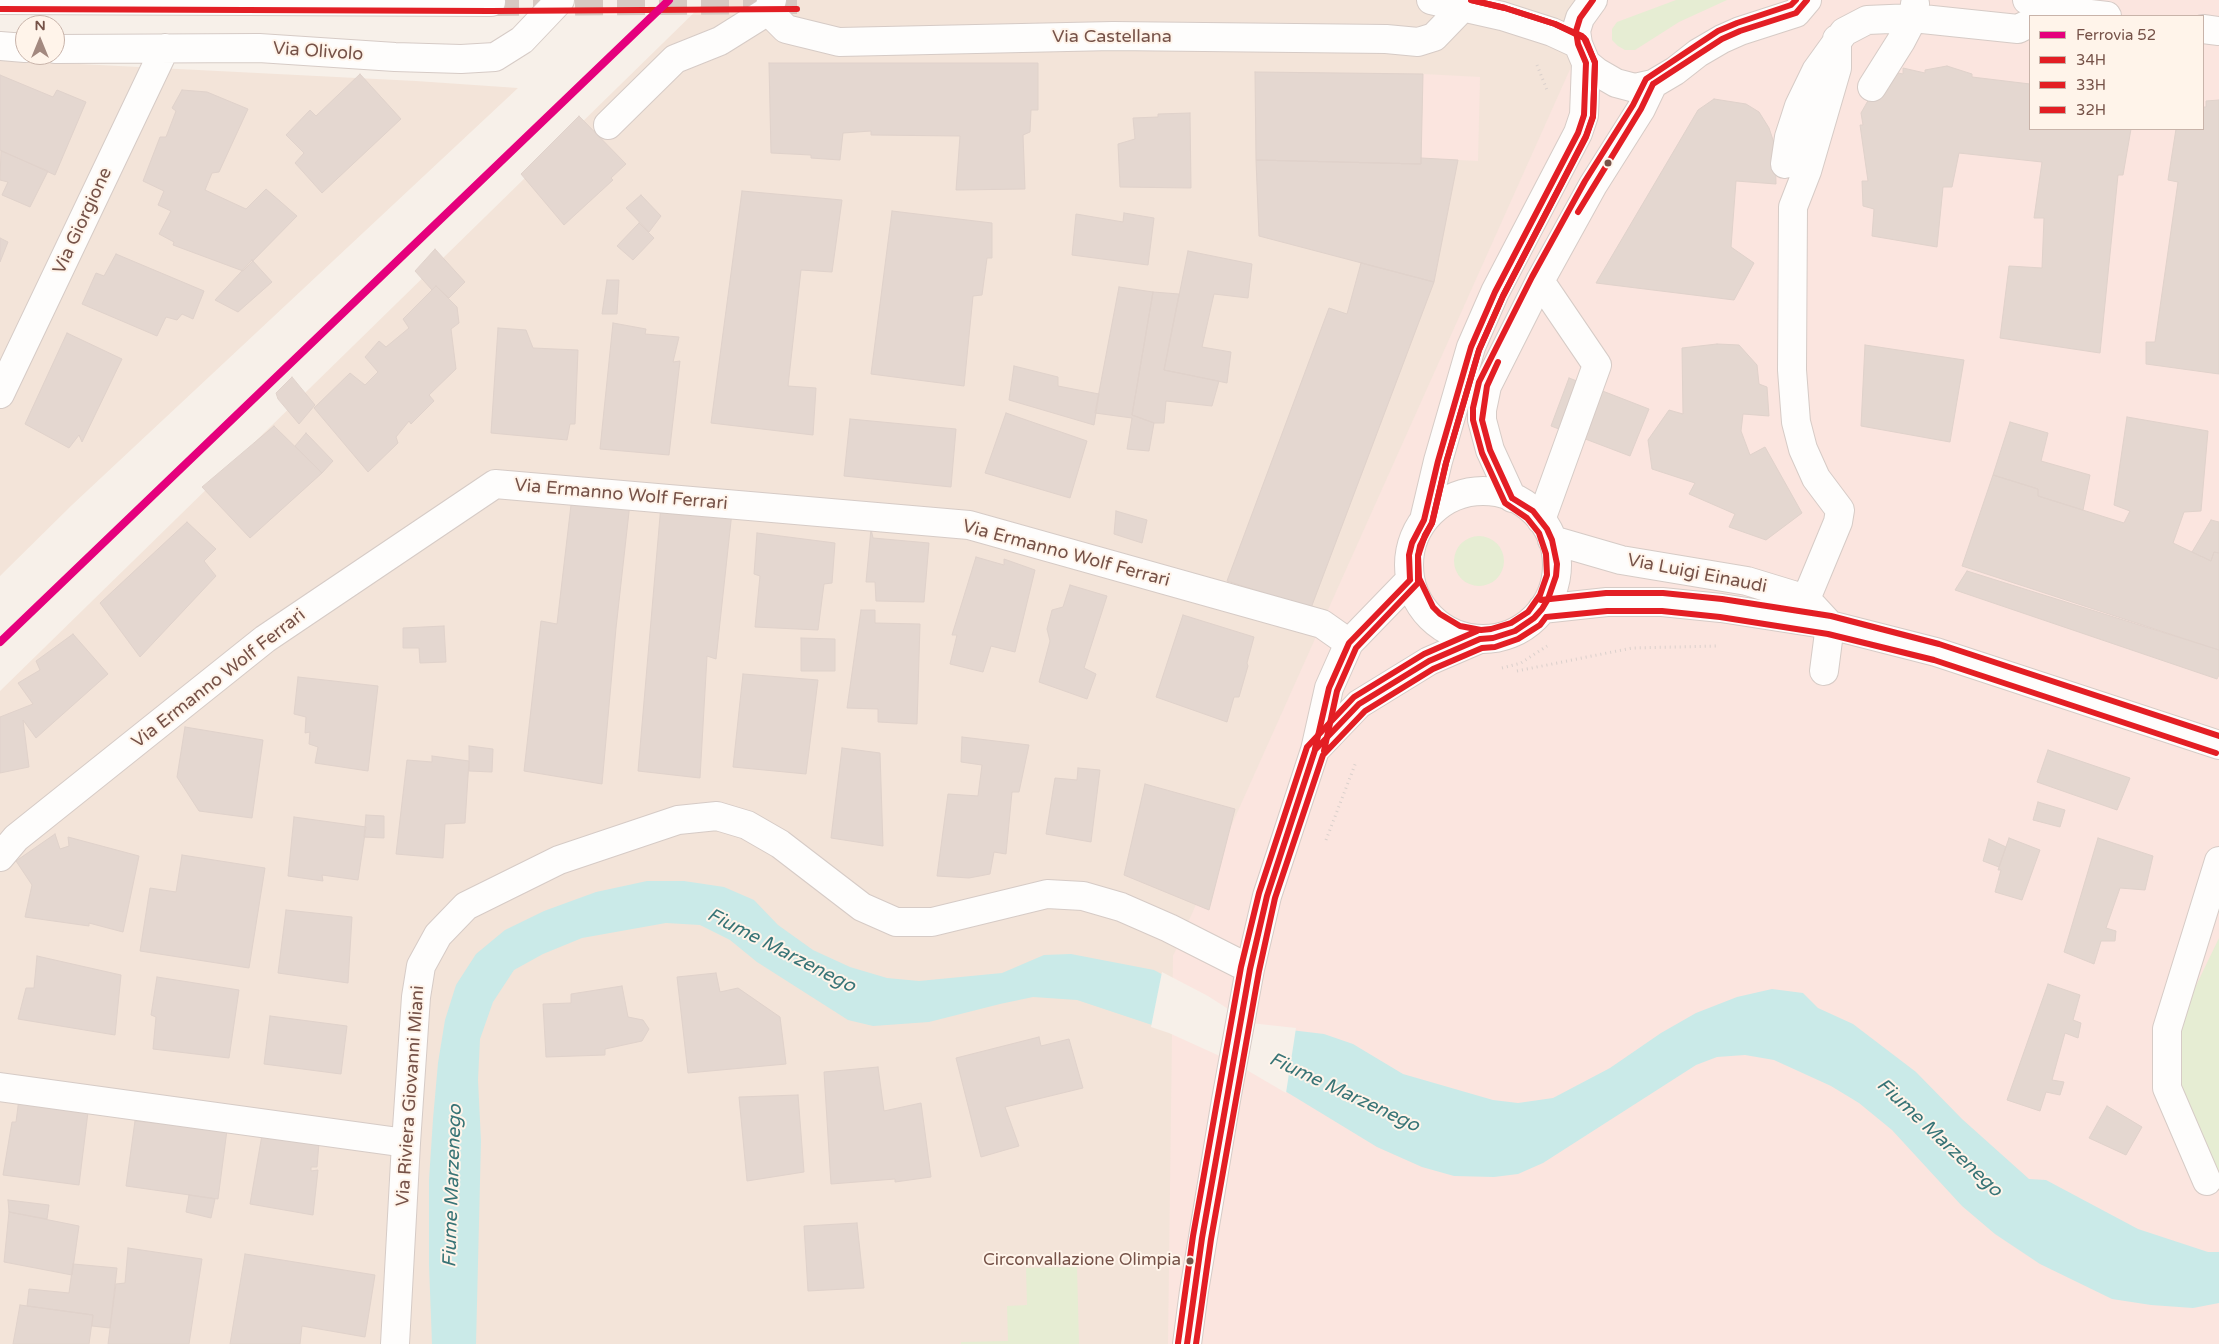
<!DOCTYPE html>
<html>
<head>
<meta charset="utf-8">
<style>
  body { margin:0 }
  #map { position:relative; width:2219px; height:1344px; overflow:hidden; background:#f7f0e9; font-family:"Varela Round",sans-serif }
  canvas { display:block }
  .legend { position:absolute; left:2029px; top:15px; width:175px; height:115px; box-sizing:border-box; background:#fff4ea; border:1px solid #c8b3a9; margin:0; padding:6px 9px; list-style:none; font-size:15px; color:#765248 }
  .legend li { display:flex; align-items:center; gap:10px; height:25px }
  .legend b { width:25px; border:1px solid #c8b3a9 }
  .north { position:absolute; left:15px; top:15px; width:50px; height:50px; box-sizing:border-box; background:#fff4ea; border:1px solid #c8b3a9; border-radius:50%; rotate:0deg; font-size:14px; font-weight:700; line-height:20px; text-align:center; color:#765248 }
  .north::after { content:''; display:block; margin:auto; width:18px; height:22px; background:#a38980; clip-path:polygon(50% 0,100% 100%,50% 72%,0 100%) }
</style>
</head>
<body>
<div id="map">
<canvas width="2219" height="1344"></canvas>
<ul class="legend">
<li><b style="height:6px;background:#e5007d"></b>Ferrovia 52</li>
<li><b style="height:6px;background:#e31e24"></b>34H</li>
<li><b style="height:6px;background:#e31e24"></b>33H</li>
<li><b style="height:6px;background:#e31e24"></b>32H</li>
</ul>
<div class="north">N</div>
</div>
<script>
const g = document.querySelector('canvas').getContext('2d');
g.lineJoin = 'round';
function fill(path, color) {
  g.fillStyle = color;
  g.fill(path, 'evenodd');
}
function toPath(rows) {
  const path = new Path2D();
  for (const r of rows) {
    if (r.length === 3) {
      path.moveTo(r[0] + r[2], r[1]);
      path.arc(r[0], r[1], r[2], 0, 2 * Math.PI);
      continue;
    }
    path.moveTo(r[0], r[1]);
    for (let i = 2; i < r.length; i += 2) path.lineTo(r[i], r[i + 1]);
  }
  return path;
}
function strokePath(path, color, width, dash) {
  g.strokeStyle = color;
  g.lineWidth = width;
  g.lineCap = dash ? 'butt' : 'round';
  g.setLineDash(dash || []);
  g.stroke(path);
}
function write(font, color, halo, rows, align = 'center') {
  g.font = font + ' "Varela Round",sans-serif';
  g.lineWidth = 4;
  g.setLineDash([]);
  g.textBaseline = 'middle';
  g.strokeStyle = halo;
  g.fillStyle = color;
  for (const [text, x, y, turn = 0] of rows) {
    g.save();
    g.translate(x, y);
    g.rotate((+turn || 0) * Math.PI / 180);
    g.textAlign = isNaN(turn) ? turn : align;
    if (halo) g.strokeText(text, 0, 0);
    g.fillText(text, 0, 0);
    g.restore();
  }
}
const residential = toPath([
  [707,0,2219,0,2219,1344,0,1344,0,691],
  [2030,16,2203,16,2203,129,2030,129],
  [0,60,416,81,518,88,72,505,0,576]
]);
const commercial = toPath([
  [1601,0,2219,0,2219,1344,1168,1344,1173,956],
  [2030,16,2203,16,2203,129,2030,129],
  [1423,74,1480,77,1478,161,1421,158]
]);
const green = toPath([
  [1676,0,1727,0,1679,22,1635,50,1625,50,1618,46,1612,40,1612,29,1617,22],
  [1479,561,25],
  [2219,938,2219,1180,2178,1086,2175,1029],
  [1077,1267,1079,1344,961,1344,961,1342,1008,1341,1007,1306,1027,1305,1026,1268]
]);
const water = toPath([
  [647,881,684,881,724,887,754,900,778,925,813,950,850,967,887,978,919,981,1002,973,1044,955,1071,954,1154,970,1207,998,1249,1025,1324,1034,1353,1044,1403,1074,1493,1100,1518,1103,1553,1098,1610,1068,1661,1033,1696,1013,1737,997,1772,989,1803,993,1818,1008,1853,1024,1916,1072,1962,1119,2029,1179,2046,1180,2138,1229,2208,1252,2219,1252,2219,1303,2193,1308,2151,1305,2112,1299,2040,1264,1995,1234,1962,1206,1892,1130,1859,1103,1831,1086,1774,1060,1745,1055,1717,1057,1696,1065,1543,1163,1518,1174,1494,1177,1454,1176,1422,1167,1377,1147,1234,1060,1170,1031,1077,1000,1033,997,1000,1004,929,1022,873,1026,848,1020,757,962,730,940,700,925,666,923,582,938,543,954,514,970,493,1002,480,1039,478,1080,481,1141,476,1344,432,1344,429,1265,429,1180,433,1119,438,1063,445,1020,456,985,476,954,505,930,544,911,596,892]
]);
const pier = toPath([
  [1162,972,1208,996,1250,1023,1296,1028,1286,1093,1233,1062,1169,1033,1151,1027]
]);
const building = toPath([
  [769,63,1038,63,1038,110,1031,110,1030,132,1023,135,1025,189,956,190,960,136,871,135,871,131,843,133,840,160,811,158,811,155,771,153,769,63],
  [1947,66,1972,74,1972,77,2030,84,2030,129,2131,129,2123,175,2118,175,2100,353,2000,338,2009,266,2042,268,2044,218,2034,218,2042,162,1959,153,1952,187,1943,187,1937,247,1872,236,1874,209,1863,206,1862,181,1868,181,1860,125,1863,125,1861,113,1874,90,1889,71,1903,74,1903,68,1925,73,1925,70,1947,66],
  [1255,72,1423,74,1421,164,1256,160,1255,72],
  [360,74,401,119,322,193,295,163,304,153,286,135,310,110,316,116,360,74],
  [0,75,53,97,57,90,86,102,55,175,0,150,0,75],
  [182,90,207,92,248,109,219,172,212,173,205,190,246,209,266,189,297,216,243,271,173,245,174,242,159,234,171,211,158,205,164,191,143,181,160,137,166,137,176,111,172,108,182,90],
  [1714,99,1746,104,1759,112,1769,128,1775,146,1776,184,1736,181,1731,247,1754,263,1734,300,1596,283,1698,110,1714,99],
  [2219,100,2219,374,2146,364,2146,342,2155,342,2178,182,2168,180,2176,129,2203,129,2203,107,2206,107,2206,101,2219,100],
  [1190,113,1191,188,1120,187,1118,144,1135,139,1133,118,1158,117,1158,114,1190,113],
  [579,116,626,164,611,178,613,180,564,225,521,174,579,116],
  [1,151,48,171,30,207,2,195,8,182,0,180,1,151],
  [1421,158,1458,160,1434,282,1259,236,1256,160,1421,164,1421,158],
  [742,191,842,200,832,272,801,270,788,386,816,388,813,435,711,423,742,191],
  [641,195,661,216,649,232,626,208,641,195],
  [892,211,992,223,992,258,987,258,982,295,973,296,964,386,871,374,892,211],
  [1124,213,1154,218,1148,265,1072,255,1076,214,1123,222,1124,213],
  [639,223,654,238,633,260,617,246,639,223],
  [0,238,8,242,0,262,0,238],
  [435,249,465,282,449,298,436,286,432,290,415,271,435,249],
  [1188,251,1252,264,1248,298,1214,294,1202,347,1231,352,1227,383,1164,370,1188,251],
  [116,254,204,291,193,319,182,314,177,320,166,317,157,336,82,304,96,273,104,276,116,254],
  [252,260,272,282,238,312,215,300,252,260],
  [1361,263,1434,282,1311,608,1227,581,1329,308,1347,314,1361,263],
  [607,280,619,280,617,314,602,314,607,280],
  [436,286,457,307,459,323,451,329,456,369,429,395,434,401,411,424,409,421,396,437,398,443,368,472,314,408,350,373,365,385,378,372,365,357,379,341,386,347,409,328,403,319,436,286],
  [1119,287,1153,292,1132,415,1154,423,1149,451,1127,449,1132,418,1095,413,1119,287],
  [1153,292,1179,294,1164,370,1219,381,1212,406,1166,401,1164,423,1154,423,1132,415,1153,292],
  [613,323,646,329,645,334,679,337,673,362,680,361,669,455,600,449,613,323],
  [498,328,526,330,533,348,578,350,575,424,570,424,567,440,491,433,498,328],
  [67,333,122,359,82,442,79,435,69,448,25,424,67,333],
  [1717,344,1739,345,1757,365,1759,384,1767,387,1769,416,1743,414,1741,431,1750,455,1765,447,1802,513,1766,540,1729,527,1735,514,1689,494,1695,483,1652,469,1648,440,1669,410,1683,414,1682,348,1717,344],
  [1865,345,1964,360,1950,442,1861,426,1865,345],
  [1014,366,1058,377,1058,386,1099,394,1094,425,1009,400,1014,366],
  [292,377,315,405,299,424,278,399,276,393,292,377],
  [1569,378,1649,409,1630,456,1551,426,1569,378],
  [1006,413,1087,441,1070,498,985,473,1006,413],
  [2127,417,2208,431,2201,511,2184,512,2173,543,2211,561,2214,552,2219,553,2219,650,1962,566,1993,475,2038,489,2038,496,2124,523,2130,511,2114,505,2127,417],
  [850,419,956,429,951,487,844,476,850,419],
  [2010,422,2048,433,2041,461,2090,475,2083,510,2038,496,2038,489,1993,475,2010,422],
  [274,426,322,473,250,538,202,487,274,426],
  [306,433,333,461,322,473,295,446,306,433],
  [580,499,630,503,616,628,602,784,524,771,541,621,557,624,571,505,580,499],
  [661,505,732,512,716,659,707,656,700,778,638,771,661,505],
  [1116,511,1147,520,1142,543,1114,534,1116,511],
  [2211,520,2219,522,2219,553,2214,552,2211,561,2192,552,2211,520],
  [187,522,216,549,204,561,216,576,140,657,100,603,187,522],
  [871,529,873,538,929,543,924,602,876,601,875,582,866,582,871,529],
  [757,533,835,543,832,583,824,584,818,630,755,627,760,576,754,574,757,533],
  [976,557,1004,565,1004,559,1035,570,1015,652,991,646,983,672,950,664,957,635,952,635,976,557],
  [1967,571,2219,650,2219,675,2217,679,1955,590,1967,571],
  [1070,585,1107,596,1084,668,1096,674,1087,699,1039,682,1050,641,1047,629,1052,610,1063,607,1070,585],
  [861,610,875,610,875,623,920,624,917,724,878,722,878,709,847,708,861,610],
  [1183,615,1254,637,1247,663,1248,666,1239,697,1234,697,1227,722,1156,697,1183,615],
  [444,626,446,662,420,663,419,648,403,648,403,628,444,626],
  [73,634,108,674,36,738,23,720,29,767,0,773,0,717,33,704,18,683,40,670,36,661,73,634],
  [801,638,835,639,835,671,801,671,801,638],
  [743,674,818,680,806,774,733,767,743,674],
  [298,677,378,686,368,771,315,763,318,747,309,744,310,732,305,733,306,717,294,714,298,677],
  [185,727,263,740,252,818,199,811,177,777,185,727],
  [962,737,1029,745,1019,792,1012,792,1006,854,994,852,990,874,969,878,937,876,948,794,978,796,982,765,961,762,962,737],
  [469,746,493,749,492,772,469,771,469,746],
  [842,748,880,753,883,846,831,838,842,748],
  [2048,750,2130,778,2117,810,2037,782,2048,750],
  [432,756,469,761,465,823,445,824,443,858,396,854,407,760,432,762,432,756],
  [1078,768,1100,770,1091,842,1046,834,1055,778,1077,780,1078,768],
  [1145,784,1235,809,1209,910,1124,875,1145,784],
  [2038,802,2065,810,2060,827,2033,820,2038,802],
  [366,815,384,816,384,838,364,837,366,815],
  [294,817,366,827,358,880,322,875,323,881,288,876,294,817],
  [55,834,60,849,69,846,68,837,139,856,123,932,89,923,89,926,25,917,32,885,16,861,55,834],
  [2009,838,2040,850,2022,900,1995,892,2001,870,1998,870,2009,838],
  [2098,838,2153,856,2145,890,2120,888,2106,928,2116,931,2115,941,2101,941,2094,964,2064,952,2098,838],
  [1989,839,2006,847,1999,867,1983,861,1989,839],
  [182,855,265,868,249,968,140,951,150,888,176,892,182,855],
  [286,910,352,917,348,983,278,973,286,910],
  [37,956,121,975,115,1035,18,1019,26,988,34,988,37,956],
  [716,973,720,992,738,988,780,1017,786,1064,688,1073,677,977,716,973],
  [157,977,239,990,229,1058,153,1049,156,1017,151,1015,157,977],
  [2048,984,2080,995,2073,1020,2081,1023,2078,1038,2065,1033,2052,1080,2064,1082,2060,1095,2046,1092,2040,1111,2007,1100,2048,984],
  [622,986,628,1017,643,1020,649,1029,642,1041,605,1049,605,1055,546,1057,543,1004,571,1003,571,994,622,986],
  [270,1016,347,1026,341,1074,264,1064,270,1016],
  [1039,1037,1041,1046,1069,1039,1083,1088,1005,1107,1019,1146,981,1157,956,1058,1039,1037],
  [878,1067,884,1111,921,1103,931,1177,895,1182,895,1179,831,1184,824,1072,878,1067],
  [20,1091,89,1104,79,1185,3,1175,12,1122,16,1122,20,1091],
  [798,1095,804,1172,747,1181,739,1097,798,1095],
  [2107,1106,2142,1127,2126,1155,2089,1138,2107,1106],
  [135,1121,227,1130,218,1199,126,1186,135,1121],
  [262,1135,319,1143,317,1167,311,1167,311,1171,318,1170,313,1215,250,1204,262,1135],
  [189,1195,215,1199,211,1218,186,1212,189,1195],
  [8,1200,49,1205,47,1219,9,1212,8,1200],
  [9,1212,79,1226,72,1275,4,1262,9,1212],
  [857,1223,864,1288,808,1291,804,1226,857,1223],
  [128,1248,202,1259,189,1344,108,1344,116,1284,125,1283,128,1248],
  [245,1254,375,1275,365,1337,302,1326,300,1344,230,1344,245,1254],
  [73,1264,117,1268,110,1328,92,1326,93,1315,27,1306,29,1289,69,1293,73,1264],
  [20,1305,93,1315,89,1344,13,1344,20,1305]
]);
const minorTunnel = toPath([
  [491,2,797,0]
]);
const path = toPath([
  [1537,65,1547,90],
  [1502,668,1521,663,1547,646],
  [1517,671,1632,648,1719,646],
  [1326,840,1356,762]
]);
const minor = toPath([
  [0,0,491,2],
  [772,0,768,11,786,29,839,42,1113,36,1386,39,1418,42,1434,37,1463,7],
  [1431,0,1502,16,1552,32,1578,44],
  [1593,0,1580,18,1576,31,1578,44,1586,63,1597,72,1616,83,1635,88,1653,84,1675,71,1698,53,1722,39,1740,31,1796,13,1807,0],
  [2027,0,2058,10,2107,16],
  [2203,29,2219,31],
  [0,46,25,48],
  [55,49,259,48,395,57,461,59,495,57,522,40,560,0],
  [1872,87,1901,41,1913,18,1915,4],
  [608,125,675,59,720,41,768,11],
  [1785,164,1789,137,1799,106,1816,71,1844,32,1867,20,1913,18,2018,29,2030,23],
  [1540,281,1597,365,1541,520],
  [0,394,165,48],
  [1483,565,74],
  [1512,498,1490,450,1482,420,1482,410,1487,386,1540,281,1593,185,1641,109,1653,84],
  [1424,520,1438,461,1471,347,1495,292,1578,133,1584,115,1586,63],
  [1552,540,1621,560,1747,581,1806,599,1830,625,1824,671],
  [1806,599,1838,522,1840,510,1816,478,1803,449,1796,422,1792,370,1793,207,1807,171,1837,68,1837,39],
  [1542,609,1607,602,1662,602,1721,608,1830,625,1936,652,2219,745],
  [1316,749,1359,704,1429,661,1480,639],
  [0,857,16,838,265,639,495,484,969,525,1322,624,1349,643],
  [0,1087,406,1143],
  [2207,1181,2167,1088,2167,1029,2219,861],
  [395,1344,406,1143,416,997,421,966,438,935,466,906,559,860,678,820,717,816,747,825,780,844,862,907,896,922,932,922,1047,894,1083,896,1121,907,1169,928,1250,969],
  [1187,1344,1194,1291,1226,1100,1250,969,1267,896,1315,750,1329,688,1349,643,1410,580]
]);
const bus1 = toPath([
  [1653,84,1722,39,1740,31,1796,13,1807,0],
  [1578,212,1641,109,1653,84],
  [1498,362,1487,386,1482,420,1490,450,1512,498],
  [1410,580,1409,555,1412,543,1424,520,1438,461,1471,347,1495,292,1578,133,1584,115,1586,63,1578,44,1576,31,1580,18,1593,0],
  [1315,749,1329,688,1349,643,1410,580],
  [1187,1344,1202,1238,1250,969,1267,896,1315,750,1359,704,1429,661,1480,639,1493,638,1515,631,1534,618,1542,609,1548,599,1556,576,1557,564,1552,540,1547,529,1533,511,1512,498]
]);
const bus2 = toPath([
  [0,9,491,11,797,9],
  [1324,751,1337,691,1356,648,1418,583,1418,556,1420,546,1432,523,1446,463,1479,350,1503,296,1586,137,1593,117,1595,62,1584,38,1555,24,1505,8,1471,0],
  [1196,1344,1211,1239,1259,971,1275,898,1323,755,1365,711,1433,669,1482,648,1495,647,1518,639,1540,625,1546,617,1607,611,1662,611,1720,617,1828,634,1934,660,2216,753]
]);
const bus3 = toPath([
  [1471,0,1505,8,1555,24,1582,36,1586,40,1595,63,1593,116,1586,136,1503,296,1479,350,1446,463,1432,523,1425,535,1418,556,1419,578,1433,607,1440,614,1460,626,1481,630,1491,629,1511,623,1528,612,1540,595,1547,575,1546,554,1539,533,1527,518,1505,503,1482,453,1473,420,1473,408,1479,382,1532,277,1585,181,1633,105,1646,79,1718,31,1737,23,1791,5,1796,0],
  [1541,600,1606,593,1663,593,1722,599,1831,616,1939,644,2219,736],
  [1178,1343,1193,1236,1241,967,1259,893,1307,747,1354,697,1424,654,1477,631]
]);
const rail1 = toPath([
  [0,642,669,0]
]);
const markers = [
  [1608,163,4.5,"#765248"],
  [1190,1261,4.5,"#765248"]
];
const busNames = [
  ["Circonvallazione Olimpia",1181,1261]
];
const streetNames = [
  ["Via Castellana",1112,37],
  ["Via Olivolo",318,52,4],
  ["Via Giorgione",83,221,-65],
  ["Via Ermanno Wolf Ferrari",621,495,5],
  ["Via Ermanno Wolf Ferrari",1066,554,15],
  ["Via Luigi Einaudi",1697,574,11],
  ["Via Ermanno Wolf Ferrari",219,679,-38],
  ["Via Riviera Giovanni Miani",411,1096,-86]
];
const waterNames = [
  ["Fiume Marzenego",781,951,27],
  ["Fiume Marzenego",1344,1093,25],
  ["Fiume Marzenego",1939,1138,43],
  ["Fiume Marzenego",453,1186,-88]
];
fill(residential, '#f3e4d9');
fill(commercial, '#fbe5df');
fill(green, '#e6edd3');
fill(water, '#caeae8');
fill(pier, '#f7f0e9');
fill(building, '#e4d7d0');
strokePath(building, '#e0d2cb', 1);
strokePath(minorTunnel, '#d7c8c1', 28, [28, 14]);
strokePath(minor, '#d6cbc6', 30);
strokePath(path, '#dad0cc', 3, [1, 4]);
strokePath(minor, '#fefdfc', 28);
strokePath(bus1, '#e31e24', 6);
strokePath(bus2, '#e31e24', 6);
strokePath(bus3, '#e31e24', 6);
strokePath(rail1, '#e5007d', 8);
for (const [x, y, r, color] of markers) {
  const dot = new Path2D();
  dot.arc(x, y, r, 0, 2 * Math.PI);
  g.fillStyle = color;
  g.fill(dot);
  strokePath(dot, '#fff4ea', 2);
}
write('17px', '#765248', '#fff4ea', busNames, 'right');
write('18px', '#765248', '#fff4ea', streetNames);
write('italic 19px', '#387476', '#fff4ea', waterNames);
</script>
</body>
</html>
